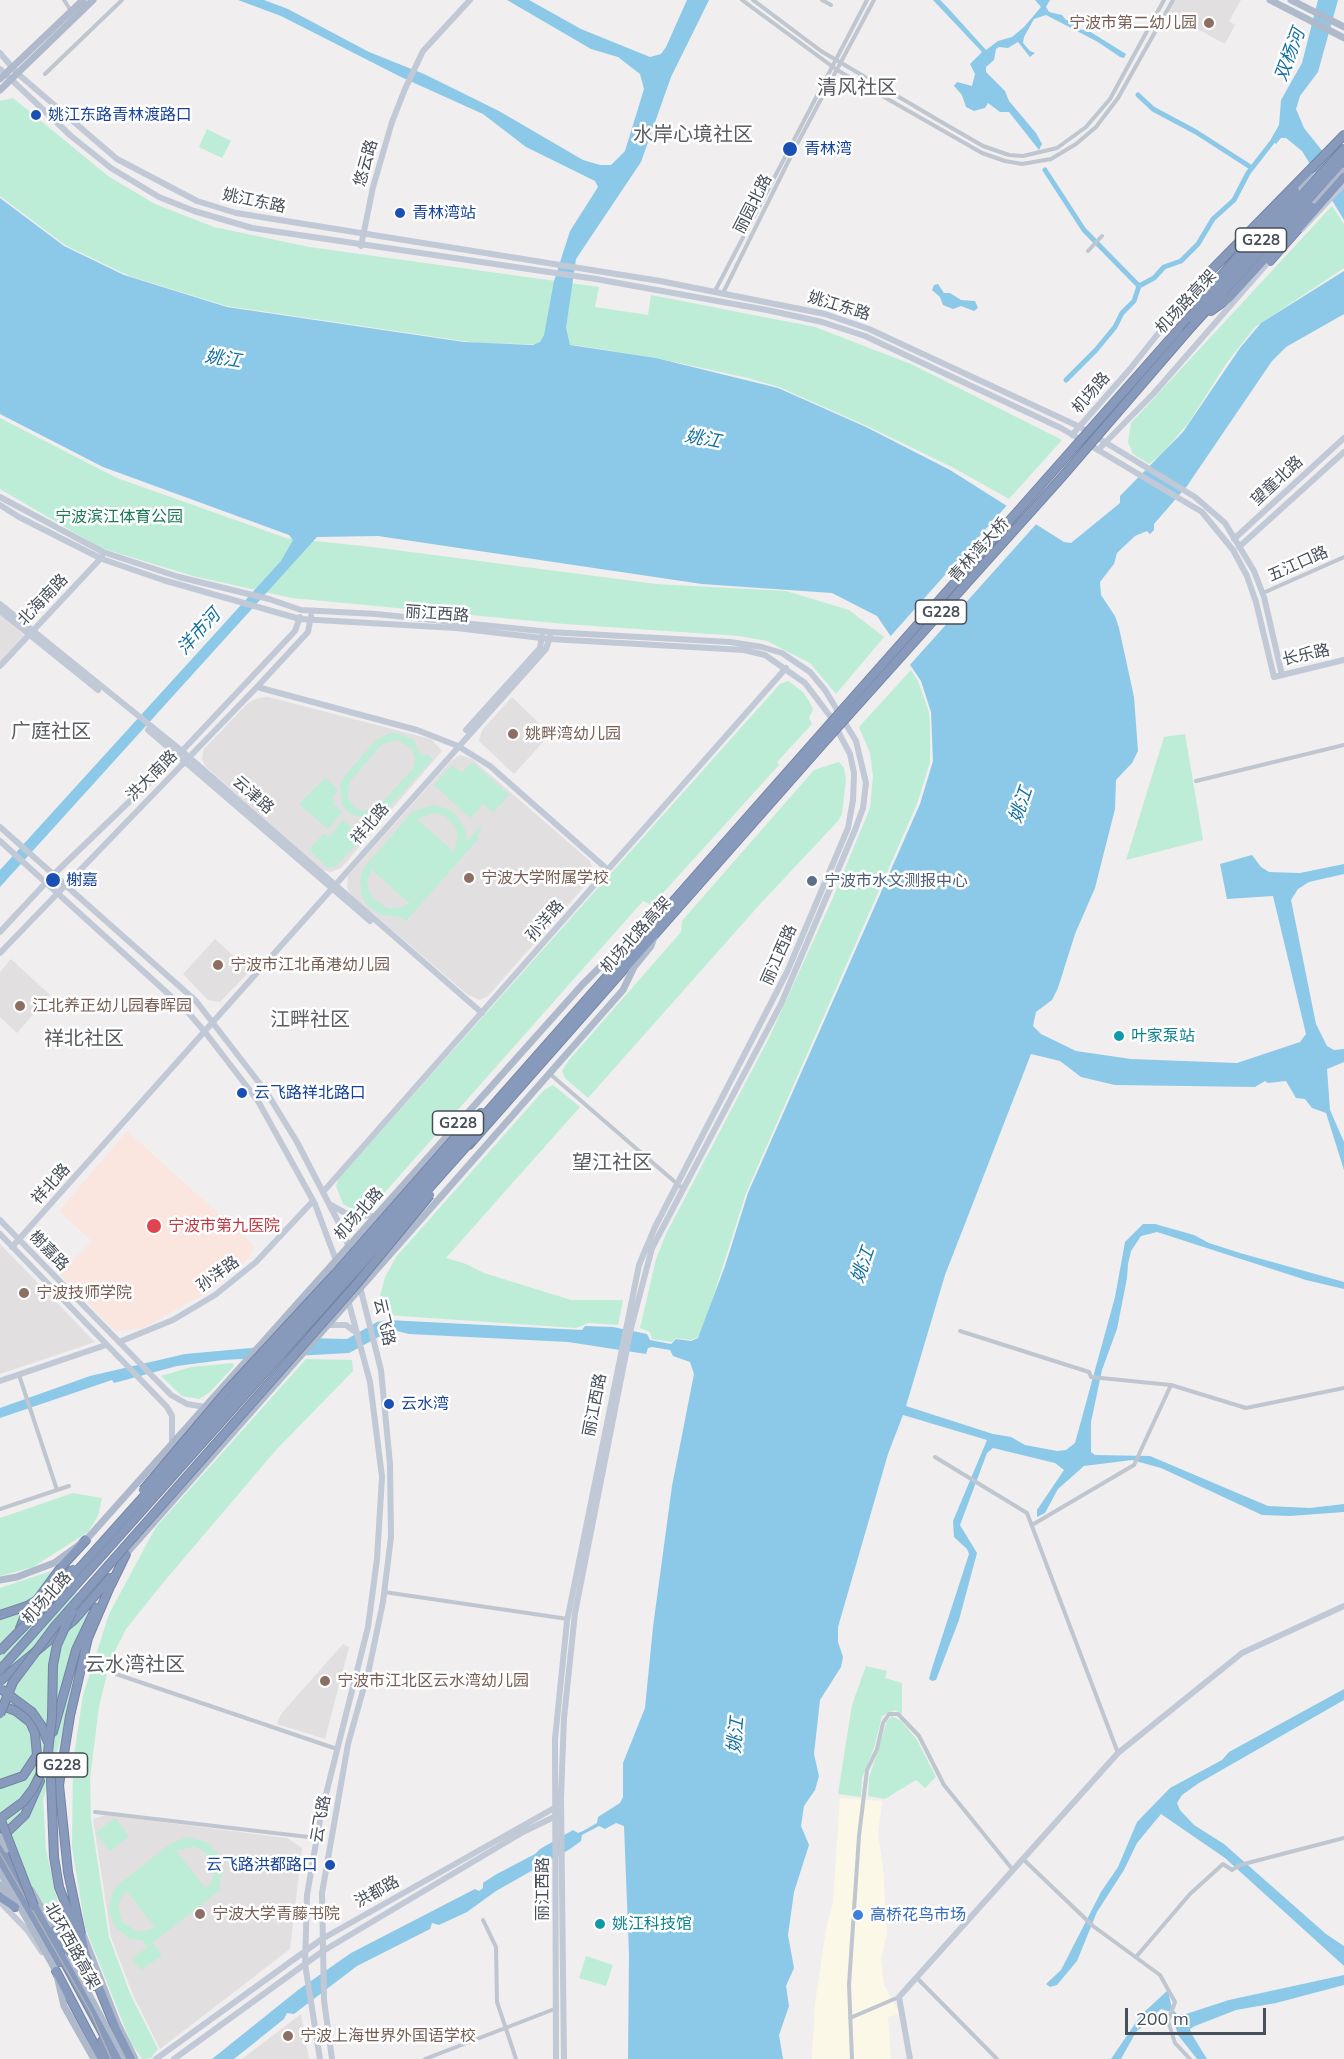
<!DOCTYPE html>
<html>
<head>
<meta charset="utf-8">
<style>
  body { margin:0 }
  #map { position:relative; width:1344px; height:2059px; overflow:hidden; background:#f0eeee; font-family:Mulish,sans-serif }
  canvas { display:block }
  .scale { position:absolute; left:1125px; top:2008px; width:141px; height:27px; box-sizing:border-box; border:3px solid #474f5a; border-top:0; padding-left:8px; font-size:18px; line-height:21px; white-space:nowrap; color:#474f5a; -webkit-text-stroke:4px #fff; paint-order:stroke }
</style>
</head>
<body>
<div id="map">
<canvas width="1344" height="2059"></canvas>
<div class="scale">200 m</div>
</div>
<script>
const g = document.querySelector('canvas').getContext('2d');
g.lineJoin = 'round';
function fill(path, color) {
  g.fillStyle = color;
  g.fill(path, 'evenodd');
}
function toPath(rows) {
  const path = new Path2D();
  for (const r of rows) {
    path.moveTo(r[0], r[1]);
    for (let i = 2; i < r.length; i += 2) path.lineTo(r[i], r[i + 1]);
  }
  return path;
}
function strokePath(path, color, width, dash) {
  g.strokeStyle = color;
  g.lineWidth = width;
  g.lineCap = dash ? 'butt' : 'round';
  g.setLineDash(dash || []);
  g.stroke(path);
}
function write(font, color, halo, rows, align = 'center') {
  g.font = font + ' Mulish,"Noto Sans SC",sans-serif';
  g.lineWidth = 5;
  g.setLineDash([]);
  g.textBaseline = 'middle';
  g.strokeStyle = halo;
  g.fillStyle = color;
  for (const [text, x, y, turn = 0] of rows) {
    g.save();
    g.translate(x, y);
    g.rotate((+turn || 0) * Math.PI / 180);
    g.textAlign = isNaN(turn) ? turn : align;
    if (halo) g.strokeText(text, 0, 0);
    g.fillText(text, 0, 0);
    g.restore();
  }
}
const commercial = toPath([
  [840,1798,882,1801,878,1834,883,1867,887,1933,881,1960,884,1985,900,2014,888,2017,891,2059,812,2059,815,2004,826,1929,833,1902]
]);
const education = toPath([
  [1175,0,1241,0,1229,21,1235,25,1225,44,1168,13],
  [0,614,25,636,0,662],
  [268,697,431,739,442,751,341,868,331,872,322,870,205,766,202,758,204,749,248,703,258,698],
  [512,697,546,730,546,739,514,774,479,741,482,730],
  [460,755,472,759,590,861,593,870,590,880,488,996,480,1000,468,995,350,894,347,887,348,876,451,761],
  [215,939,250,971,220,1002,208,1000,183,974],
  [11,959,50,995,17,1033,0,1017,0,972],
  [0,1244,95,1342,0,1374],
  [343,1644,349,1647,325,1739,277,1724,281,1714],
  [106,1815,287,1838,302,1848,290,1949,160,2049,133,1995,111,1937,93,1819],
  [301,2014,309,2059,242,2059]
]);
const medical = toPath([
  [127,1131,254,1246,249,1258,210,1290,143,1328,115,1331,60,1274,92,1241,59,1211]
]);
const green = toPath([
  [13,98,108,176,155,204,214,227,309,247,599,287,595,307,648,315,651,295,815,327,911,364,1062,440,1009,499,954,468,867,426,779,387,748,378,656,358,574,345,477,343,227,306,129,276,65,245,0,196,0,101],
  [207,129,231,141,222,158,199,147],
  [1332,206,1344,224,1344,268,1255,327,1228,361,1189,422,1162,454,1149,464,1133,454,1128,442,1131,423],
  [0,418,117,478,286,538,372,547,656,584,786,591,849,610,884,637,836,694,810,663,767,641,739,636,565,624,292,598,193,576,101,548,0,489],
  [911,670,918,681,929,712,930,725,930,762,917,804,746,1193,702,1332,697,1338,690,1340,676,1338,672,1342,652,1339,650,1332,640,1328,656,1259,666,1234,769,1038,832,900,870,808,873,776,870,753,859,727],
  [788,681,803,692,809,701,813,709,809,718,812,724,777,762,779,765,652,905,643,901,378,1200,367,1210,359,1213,343,1204,336,1186,339,1178,780,684],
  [392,732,413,739,422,757,427,754,433,759,370,828,365,822,367,819,350,814,342,805,340,785,343,778,376,740],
  [398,740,412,749,415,759,413,769,376,809,363,811,355,808,347,797,350,781,382,744],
  [1185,734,1203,840,1126,860,1164,737],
  [472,762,509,795,493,812,483,804,470,818,434,785,452,765,462,773],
  [839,762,844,768,846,779,842,814,838,821,761,903,588,1098,565,1078,562,1071,569,1060,681,932,682,921,688,914,814,770],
  [325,778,338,790,331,798,335,801,333,804,342,812,328,829,299,804],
  [434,805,448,809,457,816,465,830,467,841,480,827,482,829,476,836,479,838,406,921,400,917,379,914,367,905,362,896,360,881,363,869,413,811],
  [434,813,445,816,455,826,458,837,454,852,417,819],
  [415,821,372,870,409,903,454,853,410,903,398,908,387,908,372,898,367,884,368,877,371,870],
  [343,820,362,838,334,868,331,866,328,868,309,850,324,833,329,837],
  [553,1085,580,1107,446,1258,466,1264,484,1273,571,1300,623,1300,618,1325,589,1323,576,1328,386,1315,380,1311,378,1304,385,1277,396,1257,544,1090],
  [306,1359,352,1360,353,1371,276,1450,162,1584,126,1629,110,1661,99,1707,90,1778,91,1819,109,1937,131,1996,158,2049,151,2058,142,2059,131,2043,85,1927,72,1847,73,1762,83,1695,109,1614,156,1527],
  [233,1363,234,1366,210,1392,199,1399,182,1396,161,1376,191,1367],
  [73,1493,102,1498,98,1516,88,1532,33,1567,0,1576,0,1518],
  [51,1571,94,1607,75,1667,61,1738,43,1800,46,1850,61,1917,0,1890,0,1588],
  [866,1666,887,1671,885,1678,902,1683,902,1714,895,1710,882,1716,874,1748,862,1778,861,1797,838,1794,852,1705],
  [892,1716,901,1721,917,1740,936,1777,925,1788,916,1780,885,1799,868,1796,869,1778,887,1721],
  [115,1818,129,1836,110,1851,96,1833],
  [187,1837,206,1842,217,1852,223,1869,219,1886,221,1889,147,1947,142,1940,130,1939,115,1927,109,1910,112,1893,117,1886,170,1844],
  [194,1846,206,1853,213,1865,213,1879,206,1889,176,1851],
  [126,1890,155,1927,155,1928,138,1932,122,1922,118,1905],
  [153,1943,162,1955,141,1970,132,1959],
  [586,1956,613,1965,606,1986,579,1978]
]);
const water = toPath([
  [238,0,264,0,288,9,369,52,424,74,499,111,583,160,600,165,611,165,625,151,644,89,640,74,618,57,591,49,507,0,529,0,581,29,650,57,661,54,666,47,687,0,709,0,671,77,641,162,576,259,566,328,570,345,656,358,778,388,866,427,950,470,1064,542,1071,543,1120,503,1120,496,1183,432,1240,348,1261,323,1344,271,1344,314,1286,347,1272,361,1187,486,1154,524,1154,530,1150,534,1147,531,1135,536,1117,553,1114,564,1100,582,1101,595,1115,616,1119,628,1134,697,1138,751,1132,763,1116,780,1115,809,1095,888,1075,934,1058,988,1052,1000,1036,1012,1033,1026,1041,1034,1076,1051,1131,1059,1237,1063,1300,1042,1306,1034,1273,896,1227,899,1220,864,1252,855,1261,867,1269,872,1300,873,1344,864,1344,874,1309,882,1298,889,1291,900,1316,1024,1327,1046,1334,1050,1344,1049,1344,1062,1327,1069,1330,1110,1344,1142,1344,1170,1326,1113,1312,1108,1305,1099,1296,1098,1286,1081,1268,1083,1265,1081,1255,1087,1115,1085,1081,1077,1060,1061,1031,1054,945,1275,906,1406,993,1434,1011,1437,1025,1445,1057,1451,1066,1450,1075,1443,1115,1297,1125,1242,1143,1224,1155,1224,1194,1235,1209,1243,1240,1253,1344,1282,1344,1289,1306,1280,1157,1232,1141,1236,1131,1251,1128,1264,1127,1278,1117,1329,1102,1370,1091,1422,1091,1452,1095,1455,1150,1456,1268,1506,1310,1508,1344,1504,1344,1512,1290,1516,1262,1515,1161,1468,1132,1460,1084,1466,1058,1489,1045,1513,1037,1517,1037,1510,1064,1470,1055,1463,993,1448,987,1453,960,1525,977,1553,959,1620,936,1680,932,1681,929,1679,932,1668,969,1554,967,1549,954,1537,953,1521,987,1440,903,1415,888,1454,838,1627,838,1642,843,1657,841,1667,820,1700,814,1754,819,1776,815,1790,804,1806,801,1826,809,1845,794,1892,788,1935,794,1968,786,1986,789,2006,779,2035,783,2059,628,2059,629,1954,624,1826,616,1823,605,1829,599,1826,582,1835,581,1841,570,1849,496,1891,467,1912,439,1925,432,1923,430,1929,357,1966,294,2014,287,2013,284,2019,234,2059,212,2059,298,1990,351,1953,475,1889,479,1891,483,1888,483,1883,495,1875,535,1854,540,1849,573,1830,578,1833,583,1831,597,1823,598,1817,620,1803,623,1797,623,1763,645,1708,653,1627,672,1486,694,1374,690,1362,673,1356,670,1350,652,1347,648,1348,646,1354,568,1342,409,1334,397,1331,386,1333,349,1353,223,1360,177,1366,114,1383,112,1380,0,1418,0,1408,90,1376,185,1354,251,1348,304,1338,347,1339,377,1322,388,1320,582,1330,585,1326,613,1327,647,1334,650,1340,671,1344,676,1339,691,1341,698,1338,725,1266,748,1193,920,804,933,761,931,712,921,681,877,616,832,593,702,584,378,536,317,537,0,887,0,870,281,561,293,540,289,535,103,467,0,414,0,198,64,246,124,275,227,307,464,342,533,345,540,342,544,335,554,281,570,231,598,187,595,181,526,147,483,114,401,77,281,16],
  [933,0,940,0,948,8,986,50,998,41,1012,37,1024,27,1041,7,1035,0,1050,0,1046,7,1049,12,1062,15,1066,20,1074,22,1078,29,1089,31,1126,54,1124,58,1120,57,1098,42,1046,15,1034,19,1024,37,1023,43,1030,51,1035,53,1030,57,1018,42,1008,48,999,47,996,49,994,60,986,67,986,72,1005,91,1009,101,1036,133,1042,144,1039,150,1009,112,1000,112,988,103,985,108,974,111,966,107,962,95,954,86,957,82,972,86,975,74,970,64,982,52],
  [1318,0,1338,0,1318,72,1300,96,1296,109,1304,128,1344,178,1344,220,1302,151,1286,138,1281,138,1276,144,1271,139,1279,125,1281,100,1302,63],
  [938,284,944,293,950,293,961,300,975,301,978,308,974,311,961,306,953,309,943,305,940,297,932,290,934,285],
  [1344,1689,1344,1700,1199,1783,1182,1795,1177,1803,1180,1810,1194,1825,1224,1844,1326,1934,1344,1946,1344,1966,1225,1858,1161,1814,1137,1843,1124,1870,1097,1912,1077,1961,1057,1985,1050,1987,1046,1984,1061,1970,1101,1892,1118,1867,1137,1822,1170,1788,1222,1760,1229,1752],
  [1344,1975,1344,1985,1276,2003,1236,2010,1195,2026,1190,2029,1191,2033,1207,2059,1197,2059,1178,2035,1171,2012,1161,2009,1136,2032,1121,2059,1111,2059,1141,2015,1168,1990,1172,2009,1177,2014,1186,2014,1229,2000]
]);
const pier = toPath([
  [1009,503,1039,521,908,667,888,639]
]);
const canal = toPath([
  [1138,95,1153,109,1196,132,1252,168],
  [1045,170,1084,230,1139,286],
  [1066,380,1096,350,1115,327,1122,313,1134,301,1139,286,1154,278,1164,267,1181,261,1198,244,1213,219,1234,200,1248,173,1276,137]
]);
const street = toPath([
  [64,0,71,11],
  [742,0,837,70,982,153,1005,161,1022,164,1051,159,1076,144,1096,127,1118,98,1173,0],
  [753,0,821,51,938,120,983,146,1009,155,1023,156,1057,148,1086,127,1110,99,1164,0],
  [822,0,831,5],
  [45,74,122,0],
  [1088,251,1102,236],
  [715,291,867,0],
  [723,293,795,148,874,0],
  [1263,593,1344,557],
  [1196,781,1344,745],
  [550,1074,682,1188],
  [960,1331,1089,1372,1091,1377,1171,1385,1246,1408,1344,1388],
  [19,1375,57,1490],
  [935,1457,1027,1513,1118,1753],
  [0,1509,69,1486],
  [1032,1525,1134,1465,1171,1385],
  [384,1592,568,1619],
  [116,1674,337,1749],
  [95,1812,317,1838],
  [1023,1859,1093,1926,1160,1975,1175,2002,1168,2021,1175,2043,1190,2059],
  [483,1920,496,1947,497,2002,516,2059],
  [1136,1957,1190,1894,1223,1864,1232,1870,1240,1865,1344,1838],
  [917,1978,997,2059],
  [850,2018,899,1997],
  [425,2059,557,2008],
  [852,2059,849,1985,859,1836,867,1770,877,1749,883,1723,889,1714,898,1714,919,1736,944,1785,1013,1870]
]);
const secondary = toPath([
  [0,53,17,73,117,159,197,201,236,213,660,281,825,314,869,329,1080,427,1195,497,1225,523,1254,571,1264,597,1282,675],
  [0,69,71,136,111,168,159,197,194,211,252,228,596,279,767,310,822,322,865,336,1061,428,1202,512,1233,550,1247,576,1256,602,1274,677,1344,660],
  [1302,229,1344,184],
  [361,246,373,187,392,122,405,89,423,51,470,0],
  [1072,435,1130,369,1196,286],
  [1098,450,1154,393,1271,259],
  [0,497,103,552,179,577,269,599,301,610,376,614,550,632,730,642,762,647,782,653,810,672,825,690,856,741,866,783,863,808,855,830,781,1004,652,1248,631,1328,575,1613,564,1718,561,1798,564,2059],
  [0,505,19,517,102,559,163,580,300,619,456,628,550,639,744,650,765,655,805,683,830,716,850,754,854,773,853,800,848,828,787,972,655,1227,639,1265,567,1621,555,1739,556,2059],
  [1234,539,1344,438],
  [1239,547,1344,452],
  [0,604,182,751,482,1013],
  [0,611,98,690],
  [0,666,102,557],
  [257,687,417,730,458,746,490,766,608,870],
  [148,730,370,921],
  [466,730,540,648,542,636],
  [0,827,196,1001,267,1093,297,1142,343,1231,349,1248],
  [0,841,186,1010,205,1032,258,1101,315,1204,337,1263],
  [0,932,53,875,182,751,295,631,300,617],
  [0,953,257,687,308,632,311,616],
  [323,1192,786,668],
  [329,1204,349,1215,375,1216],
  [0,1220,171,1395,187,1404,205,1407],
  [0,1234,167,1407,172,1416,172,1444],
  [12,1247,546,649,550,636],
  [327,1325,346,1325,357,1333],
  [119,1342,173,1320,215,1295,256,1262,313,1201],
  [0,1381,106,1345],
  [0,1902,28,1931,42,1952],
  [156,2059,322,1939,556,1807],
  [174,2059,323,1951,523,1832,558,1815],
  [320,2059,305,1964,307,1895,321,1814,368,1627,377,1559,382,1477,370,1382,343,1281],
  [332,2059,324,2000,322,1893,348,1744,369,1669,383,1602,391,1537,390,1464,381,1370,355,1267],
  [910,2059,899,1997,1118,1753,1242,1653,1344,1606]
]);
const primary = toPath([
  [1270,0,1344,38],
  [1291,0,1344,27],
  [0,79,83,0],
  [0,90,93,0],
  [1295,191,1309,175],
  [1312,207,1344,171],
  [126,1554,623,990,634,967,651,946,654,937],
  [0,1580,17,1577,54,1563,86,1540,582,985,636,931,657,917],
  [0,1871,56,1971,64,2006,94,2059],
  [0,1885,14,1906],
  [31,1890,57,1935],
  [84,1937,117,2022,135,2059],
  [68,1955,123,2059]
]);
const highway = toPath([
  [1270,261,1344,177],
  [1196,286,1344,135],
  [1200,300,1295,191],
  [1211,311,1229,298,1312,207],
  [1193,325,1344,160],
  [1178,330,1344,149],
  [460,1132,481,1113],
  [466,1136,813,743],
  [469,1145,820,747],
  [112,1582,88,1638,70,1716,59,1785,68,1872,85,1953,115,2027,131,2059],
  [111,1585,126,1554],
  [0,1615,27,1606],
  [20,1628,24,1618,62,1566,86,1540],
  [0,1681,74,1620,110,1578],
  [0,1705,16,1711,30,1722,35,1733,37,1755,23,1776,0,1784],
  [53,1732,76,1650,96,1608],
  [2,1837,25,1815,40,1781],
  [0,1847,26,1892],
  [54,1857,59,1887,80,1941],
  [0,1859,60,1962],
  [0,1897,15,1907],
  [32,1902,117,2059],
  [54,1930,93,1986],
  [56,1971,102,2059],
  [102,2041,110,2059]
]);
const rail = toPath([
  [0,1853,91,2013,111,2059]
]);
const primaryBridge = toPath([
  [0,1837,7,1849]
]);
const highwayBridge = toPath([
  [813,743,1178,330],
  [820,747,1062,477,1193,325],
  [143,1490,226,1392,335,1274,460,1132],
  [27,1606,44,1596,73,1569],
  [0,1651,68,1581,466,1136],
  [0,1670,472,1140],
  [1,1689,32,1712,41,1725,48,1742],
  [0,1714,13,1682,55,1626,354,1287,430,1195],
  [50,1754,54,1857],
  [0,1818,34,1906],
  [0,1819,23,1802,33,1789,47,1761,52,1717,53,1665,57,1645,72,1612]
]);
const markers = [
  [1209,23,6,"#8d6e63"],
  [36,115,6,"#1a4fb4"],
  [790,149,8,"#1a4fb4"],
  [400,213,6,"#1a4fb4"],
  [513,734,6,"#8d6e63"],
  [469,878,6,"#8d6e63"],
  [53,880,8,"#1a4fb4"],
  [812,881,6,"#5c6f8a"],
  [218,965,6,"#8d6e63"],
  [20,1006,6,"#8d6e63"],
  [1119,1036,6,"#0f9aa8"],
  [242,1093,6,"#1a4fb4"],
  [154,1226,8,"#e0444e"],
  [24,1293,6,"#8d6e63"],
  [389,1404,6,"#1a4fb4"],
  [325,1681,6,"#8d6e63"],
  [330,1865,6,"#1a4fb4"],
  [200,1914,6,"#8d6e63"],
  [858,1915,6,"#3f7fe0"],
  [600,1924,6,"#0f9aa8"],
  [288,2036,6,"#8d6e63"]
];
const shields = [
  [1261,240,51],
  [941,612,51],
  [458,1123,51],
  [62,1765,51]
];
const shieldNames = [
  ["G228",1261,240],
  ["G228",941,612],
  ["G228",458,1123],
  ["G228",62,1765]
];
const educationNames = [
  ["宁波市第二幼儿园",1197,23,"right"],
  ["姚畔湾幼儿园",525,734],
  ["宁波大学附属学校",481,878],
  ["宁波市江北甬港幼儿园",230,965],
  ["江北养正幼儿园春晖园",32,1006],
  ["宁波技师学院",36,1293],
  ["宁波市江北区云水湾幼儿园",337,1681],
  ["宁波大学青藤书院",212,1914],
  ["宁波上海世界外国语学校",300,2036]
];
const transitNames = [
  ["姚江东路青林渡路口",48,115],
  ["青林湾",804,149],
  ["青林湾站",412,213],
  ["榭嘉",66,880],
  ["云飞路祥北路口",254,1093],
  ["云水湾",401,1404],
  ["云飞路洪都路口",318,1865,"right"]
];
const streetNames = [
  ["悠云路",366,163,-74],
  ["姚江东路",254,201,12],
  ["丽园北路",753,204,-63],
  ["机场路高架",1186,302,-47],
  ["姚江东路",839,306,17],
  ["机场路",1091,393,-49],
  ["望童北路",1277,481,-43],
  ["青林湾大桥",979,550,-48],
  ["五江口路",1298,564,-24],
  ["北海南路",43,600,-46],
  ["丽江西路",437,614,4],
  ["长乐路",1306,655,-13],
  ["洪大南路",152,776,-45],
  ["云津路",253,795,41],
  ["祥北路",370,824,-49],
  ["孙洋路",545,921,-49],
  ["机场北路高架",636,935,-48],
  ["丽江西路",779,955,-66],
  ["祥北路",51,1184,-48],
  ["机场北路",359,1214,-48],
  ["榭嘉路",49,1251,46],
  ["孙洋路",218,1274,-36],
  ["云飞路",384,1322,77],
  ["丽江西路",595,1405,-79],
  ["机场北路",47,1598,-48],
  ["云飞路",321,1819,-80],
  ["丽江西路",543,1889,-90],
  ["洪都路",377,1892,-29],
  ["北环西路高架",72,1946,61]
];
const parkNames = [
  ["宁波滨江体育公园",119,517]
];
const serviceNames = [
  ["宁波市水文测报中心",824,881]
];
const cultureNames = [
  ["叶家泵站",1131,1036],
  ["姚江科技馆",612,1924]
];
const healthNames = [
  ["宁波市第九医院",168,1226]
];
const shopNames = [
  ["高桥花鸟市场",870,1915]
];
const waterNames = [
  ["双杨河",1290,55,-69],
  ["姚江",223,359,9],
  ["姚江",703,439,11],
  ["洋市河",199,632,-48],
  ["姚江",1021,805,-71],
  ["姚江",863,1265,-71],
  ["姚江",736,1735,-85]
];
const quarterNames = [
  ["清风社区",857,88],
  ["水岸心境社区",693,135],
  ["广庭社区",51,732],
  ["江畔社区",310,1020],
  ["祥北社区",84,1039],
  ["望江社区",612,1163],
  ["云水湾社区",135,1665]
];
fill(commercial, '#fbf8e7');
fill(education, '#e1dfdf');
fill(medical, '#fae5df');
fill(green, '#bdedd6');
fill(water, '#8cc9e8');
fill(pier, '#f0eeee');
strokePath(canal, '#8cc9e8', 5);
strokePath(highway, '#7384a7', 10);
strokePath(street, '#bfc6cf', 4);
strokePath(secondary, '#c1c8d6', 6);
strokePath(primary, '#aeb9cc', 7);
strokePath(highway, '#879abb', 8);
strokePath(rail, '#b0b2b8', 1.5);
strokePath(highwayBridge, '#7384a7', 10, []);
strokePath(primaryBridge, '#aeb9cc', 7);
strokePath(highwayBridge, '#879abb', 8);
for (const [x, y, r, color] of markers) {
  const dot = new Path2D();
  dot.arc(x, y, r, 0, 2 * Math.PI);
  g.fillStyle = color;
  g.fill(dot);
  strokePath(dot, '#fff', 2);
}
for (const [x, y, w] of shields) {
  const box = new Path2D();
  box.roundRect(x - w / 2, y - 12, w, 24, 4.5);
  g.fillStyle = '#fff';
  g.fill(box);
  strokePath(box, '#474f5a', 1.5);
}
write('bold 15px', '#474f5a', null, shieldNames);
write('16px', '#785e54', '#fff', educationNames, 'left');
write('16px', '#164399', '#fff', transitNames, 'left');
write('16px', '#474f5a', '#fff', streetNames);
write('16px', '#1a7956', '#fff', parkNames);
write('16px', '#4e5e75', '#fff', serviceNames, 'left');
write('16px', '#0d838f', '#fff', cultureNames, 'left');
write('16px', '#be3a42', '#fff', healthNames, 'left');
write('16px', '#366cbe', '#fff', shopNames, 'left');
write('italic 18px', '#1271a2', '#fff', waterNames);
write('20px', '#5b5d62', '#fff', quarterNames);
</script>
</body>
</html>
